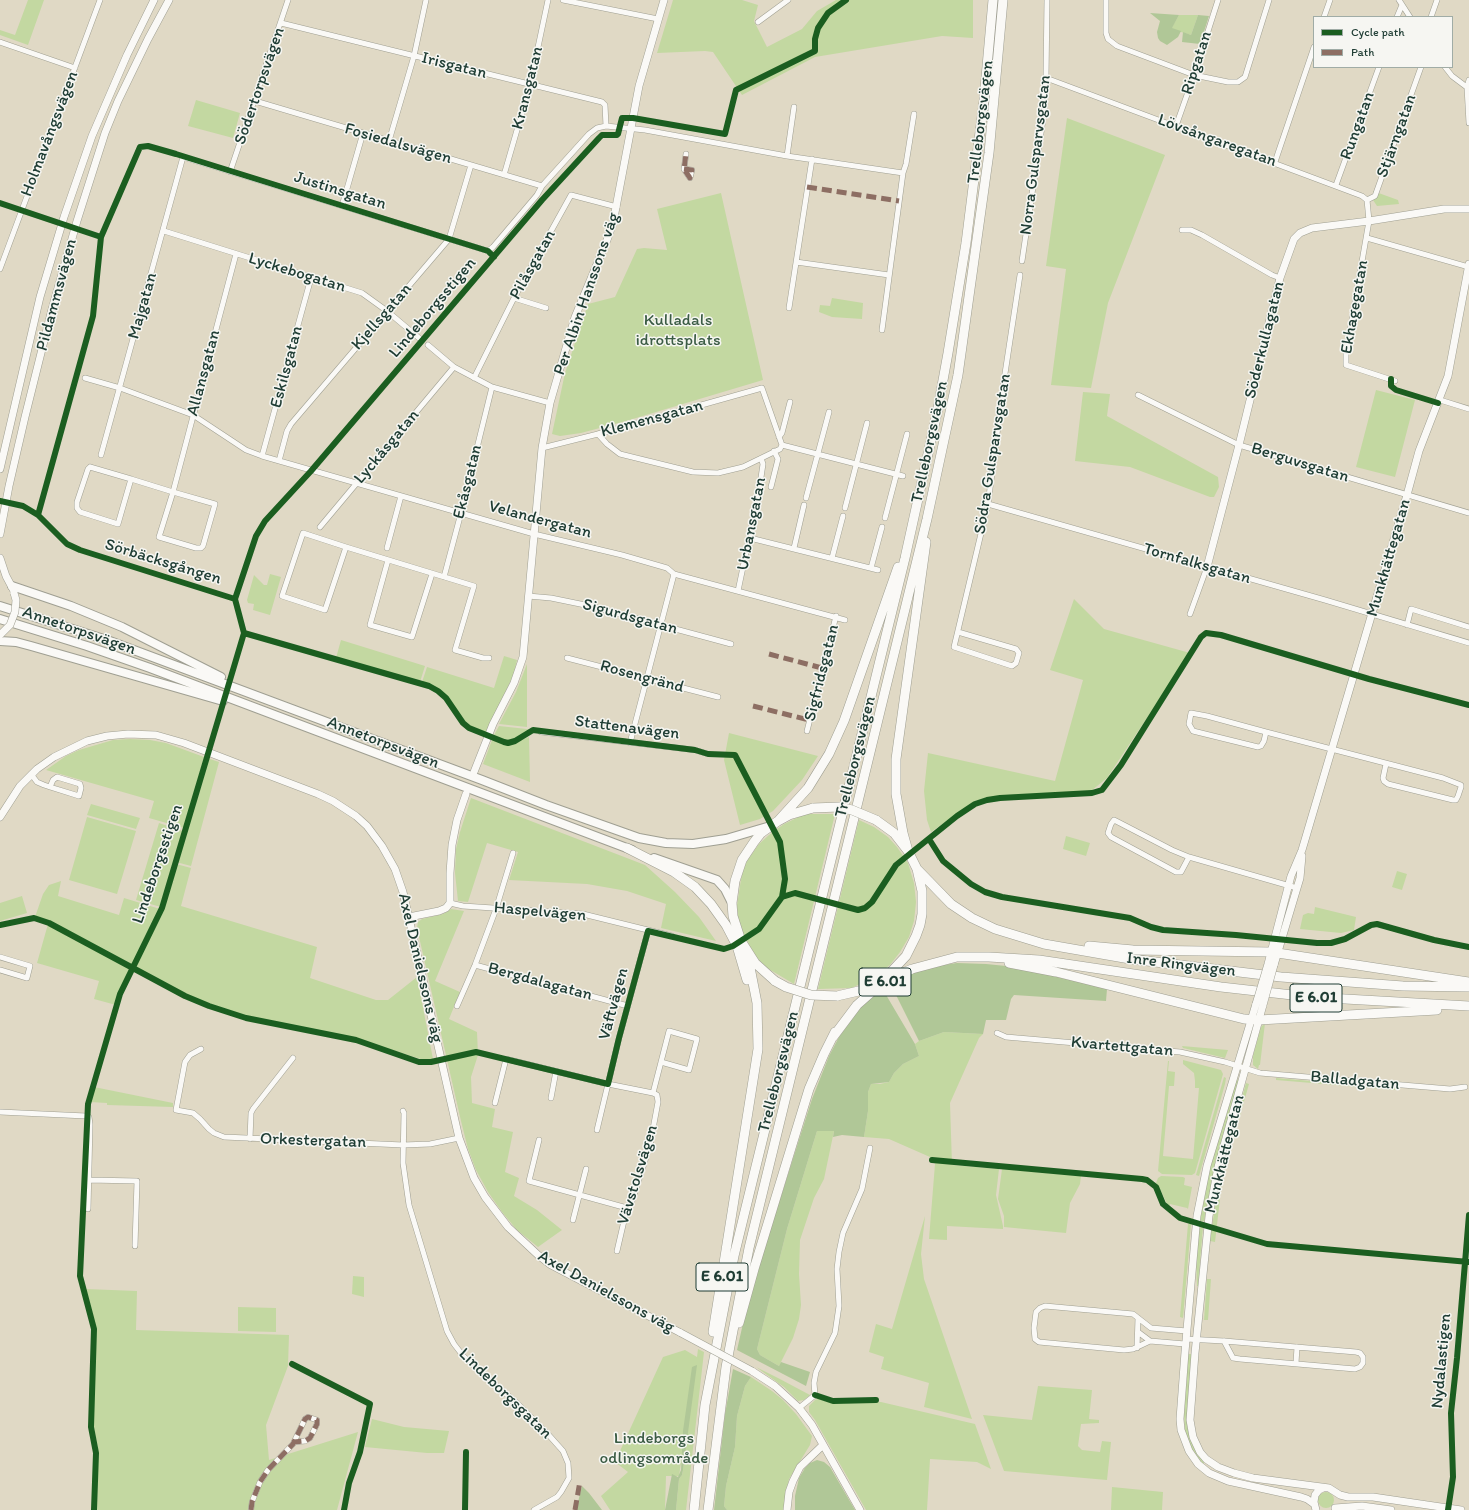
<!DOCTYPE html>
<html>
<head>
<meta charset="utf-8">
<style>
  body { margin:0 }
  #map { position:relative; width:1469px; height:1510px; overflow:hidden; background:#e0d9c5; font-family:Itim,sans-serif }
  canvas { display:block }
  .legend { position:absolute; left:1313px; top:16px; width:140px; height:52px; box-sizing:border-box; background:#f6f6f2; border:1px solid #a0aca6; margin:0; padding:5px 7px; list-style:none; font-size:12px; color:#1f3d34 }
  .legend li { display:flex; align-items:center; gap:8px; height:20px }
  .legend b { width:20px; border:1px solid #a0aca6 }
</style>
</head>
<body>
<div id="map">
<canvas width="1469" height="1510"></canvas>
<ul class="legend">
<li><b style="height:5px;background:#1b5e20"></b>Cycle path</li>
<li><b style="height:5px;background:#8d6e63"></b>Path</li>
</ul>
</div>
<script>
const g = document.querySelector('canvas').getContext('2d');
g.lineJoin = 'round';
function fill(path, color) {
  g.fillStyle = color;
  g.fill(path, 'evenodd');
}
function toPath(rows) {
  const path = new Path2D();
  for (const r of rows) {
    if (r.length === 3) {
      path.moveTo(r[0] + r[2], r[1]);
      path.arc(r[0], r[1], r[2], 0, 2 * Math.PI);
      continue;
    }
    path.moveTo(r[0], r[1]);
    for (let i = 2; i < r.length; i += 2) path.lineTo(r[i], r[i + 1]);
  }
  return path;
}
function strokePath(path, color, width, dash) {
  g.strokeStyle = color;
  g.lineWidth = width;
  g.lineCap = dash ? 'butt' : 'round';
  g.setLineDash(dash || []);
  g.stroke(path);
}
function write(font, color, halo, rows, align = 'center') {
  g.font = font + ' Itim,sans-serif';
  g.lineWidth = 3;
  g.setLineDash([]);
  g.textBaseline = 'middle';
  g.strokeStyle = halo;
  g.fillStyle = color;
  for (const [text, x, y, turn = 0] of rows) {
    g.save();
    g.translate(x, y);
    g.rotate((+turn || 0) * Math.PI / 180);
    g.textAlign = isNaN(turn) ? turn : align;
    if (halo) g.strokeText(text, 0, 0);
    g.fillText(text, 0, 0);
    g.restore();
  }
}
const green = toPath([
  [28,0,44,0,28,45,0,35,0,30,15,35],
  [673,0,742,0,758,5,754,21,767,47,802,29,817,11,836,0,973,0,973,38,942,36,815,57,742,95,713,52,705,51,657,53],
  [1179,15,1198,15,1191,35,1171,29],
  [196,100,240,113,233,138,188,126],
  [1067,118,1165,155,1108,303,1091,388,1051,385,1066,269,1046,266],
  [1373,191,1398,200,1399,204,1377,206,1373,200],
  [721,193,763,380,626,421,581,433,560,436,552,434,565,373,588,304,615,297,637,249,644,248,667,250,657,209],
  [832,298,863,303,862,319,832,317,819,312,820,305,830,306],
  [1376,390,1415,400,1395,477,1356,467],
  [1083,392,1110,394,1107,416,1218,477,1219,487,1214,497,1210,497,1130,467,1075,461],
  [270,574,281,577,270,615,253,610,254,604,248,603,247,600,254,575,264,585,267,585],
  [1074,599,1104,629,1190,653,1107,778,1091,791,1052,794,991,797,975,801,931,832,927,820,924,791,928,753,1055,781,1083,680,1050,670],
  [341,640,425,666,420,682,336,658],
  [504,656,517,660,514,674,486,732,470,726,463,721,447,696,441,690,422,682,427,667,494,688],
  [527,664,527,727,499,724,516,692],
  [499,726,527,729,529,730,518,738,513,740,505,740,494,735],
  [729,733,818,756,802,780,773,811,760,819,740,825,724,760],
  [529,737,530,782,483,764,492,740,504,744,512,744],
  [130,739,150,740,166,743,204,757,184,828,149,818,154,801,46,770,66,756,79,750,113,740],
  [207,758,219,762,191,866,176,862],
  [471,798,645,865,675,892,699,917,716,941,661,928,666,904,627,891,587,884,509,880,518,852,487,843,468,902,458,901,455,873,456,849,460,832],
  [91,804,140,818,136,829,87,815],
  [805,814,835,814,794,984,767,968,756,957,743,933,738,920,737,905,742,873,747,861,759,844,769,835,784,824],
  [87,817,136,831,117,894,69,880],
  [859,820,874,827,888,837,897,847,908,863,914,883,916,902,914,921,909,937,900,952,890,965,877,975,852,988,818,989],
  [159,823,183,831,161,907,136,900],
  [1066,836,1090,843,1086,856,1063,849],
  [176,864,191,868,181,906,317,947,310,978,376,1000,388,1000,417,977,433,1059,424,1060,357,1039,284,1024,231,1012,190,998,136,967,166,903],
  [1397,871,1407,874,1402,890,1392,887],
  [61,881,58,896,119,915,124,898,160,909,133,966,49,922,35,917,43,894,49,885],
  [22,896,27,913,0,921,0,903],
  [1315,907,1356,917,1354,930,1341,933,1300,929,1303,915,1308,913,1314,914],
  [451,909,464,911,435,981,460,992,449,1019,477,1032,478,1055,471,1077,472,1103,495,1109,492,1127,513,1132,505,1172,519,1178,514,1196,537,1210,562,1230,538,1247,517,1230,502,1212,488,1192,476,1170,468,1149,461,1121,417,928,418,922,422,919,443,914],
  [48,924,132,968,119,993,116,1005,94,999,99,981,37,963],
  [1265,1023,1260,1065,1259,1065,1258,1069,1253,1065,1253,1056,1261,1027],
  [944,1032,983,1034,979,1038,950,1103,952,1165,999,1169,996,1195,1003,1226,1003,1229,947,1226,947,1240,929,1239,935,1164,930,1157,889,1139,864,1137,868,1111,868,1092,871,1084,880,1084,889,1082,894,1073,903,1064,919,1056,915,1044,919,1041],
  [1182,1046,1228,1050,1225,1058,1183,1048],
  [1183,1060,1221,1070,1223,1074,1195,1173,1192,1175,1162,1174,1158,1171,1168,1061,1169,1061,1168,1071,1175,1072,1174,1086,1169,1086,1163,1156,1193,1159,1199,1088,1195,1088,1195,1081,1194,1073,1183,1064],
  [1224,1077,1226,1078,1225,1084,1199,1176,1196,1175],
  [1276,1078,1395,1088,1395,1090,1276,1080],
  [1235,1079,1239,1080,1215,1165,1204,1221,1200,1221,1210,1166],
  [1246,1083,1249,1084,1225,1168,1220,1196,1216,1196,1226,1156],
  [94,1087,173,1103,173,1107,107,1105,107,1103,90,1102],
  [817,1131,834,1131,824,1179,814,1198,800,1240,799,1274,801,1305,799,1319,793,1338,779,1366,760,1355,757,1349,787,1229],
  [1002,1169,1081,1176,1080,1184,1070,1203,1066,1233,1004,1227,1004,1216,998,1199],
  [1161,1176,1183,1177,1185,1178,1184,1185,1192,1187,1188,1209,1187,1208,1170,1204,1169,1207,1174,1212,1168,1206,1161,1191,1156,1183,1158,1178],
  [1216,1198,1220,1199,1215,1242,1210,1241],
  [925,1216,921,1254,924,1279,972,1419,924,1407,929,1383,881,1369,884,1357,869,1352,876,1324,892,1329],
  [1188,1224,1191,1224,1183,1318,1180,1317],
  [1199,1227,1203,1227,1198,1286,1197,1286,1196,1262],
  [353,1276,364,1277,364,1297,352,1294],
  [1207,1279,1211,1279,1208,1320,1204,1320],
  [86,1289,137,1291,136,1330,289,1335,288,1366,266,1425,269,1460,358,1432,337,1510,97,1510,98,1448,90,1407,93,1315],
  [238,1307,276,1308,276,1332,238,1331],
  [698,1349,704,1352,686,1510,676,1510,679,1479,682,1475,683,1470,692,1391,679,1476,666,1476,665,1510,610,1510,601,1496,628,1472,615,1462,663,1357,685,1350,697,1357],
  [1188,1354,1192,1354,1187,1411,1187,1426,1194,1447,1205,1461,1203,1464,1191,1449,1185,1431,1184,1415],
  [756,1367,778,1378,810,1395,804,1400,798,1401,784,1387],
  [751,1377,772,1391,783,1400,796,1414,812,1436,810,1445,789,1479,783,1510,727,1510,724,1506,726,1486,735,1447,737,1416,745,1386],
  [1038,1386,1092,1390,1089,1419,1099,1420,1099,1423,1081,1424,1078,1446,1082,1450,1100,1452,1102,1441,1111,1442,1107,1480,1004,1471,983,1415,1032,1420],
  [818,1399,832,1403,881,1402,975,1424,991,1469,977,1462,930,1459,927,1510,866,1510,815,1420,809,1412,809,1406,815,1400],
  [372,1419,404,1427,449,1431,444,1453,427,1453,365,1447],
  [1112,1487,1163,1492,1162,1510,1111,1510],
  [1326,1500,8]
]);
const forest = toPath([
  [1150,13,1179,15,1172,28,1181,31,1178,37,1167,45,1160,41,1158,38,1157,32,1160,21],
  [1198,15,1209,16,1200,44,1182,42,1183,32,1191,35],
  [957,963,986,964,1016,967,1107,989,1106,1001,1014,995,1011,999,1006,1020,986,1020,983,1034,944,1032,919,1041,890,983,912,971,930,967],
  [882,988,915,1044,919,1056,903,1064,894,1073,889,1082,871,1084,868,1092,868,1111,864,1137,842,1135,833,1137,834,1131,817,1131,787,1229,757,1349,760,1355,779,1366,781,1362,810,1372,806,1386,737,1350,749,1297,812,1099,829,1056,839,1037,862,1005],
  [697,1365,683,1470,682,1475,679,1479,676,1510,665,1510,672,1474,678,1477,681,1470,683,1431,692,1367],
  [733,1369,751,1377,745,1386,737,1416,735,1447,726,1486,724,1506,727,1510,714,1510,725,1414],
  [817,1460,824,1462,830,1467,855,1510,795,1510,795,1496,799,1478,805,1468,810,1463],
  [582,1486,589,1493,602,1510,576,1510]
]);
const street = toPath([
  [563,0,658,19],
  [1106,0,1106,33,1108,39,1117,46,1194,75,1228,82,1238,82,1245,77,1269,0],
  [1399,0,1410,17],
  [1324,17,1330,0],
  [1397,17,1402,5],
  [1431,17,1437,0],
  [758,22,788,0],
  [281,23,602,102,605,105,606,126],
  [0,42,75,68],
  [1445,67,1452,76,1468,88],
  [1046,78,1362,196,1367,200,1369,221,1346,354,1346,365,1395,381],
  [1469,80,1467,87,1469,123],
  [255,101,542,186],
  [1176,126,1194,75,1218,0],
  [389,141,414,56,426,0],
  [787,156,794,107],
  [1275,162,1314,47],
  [684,169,692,170,690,178,684,169,686,154],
  [230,172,288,0],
  [504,175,530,85,548,0],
  [1336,185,1379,67],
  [1367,200,1375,196,1421,67],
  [342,206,363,133],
  [1182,230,1191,230,1202,235,1272,275,1280,278],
  [164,231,362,293,387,311,419,338],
  [1367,238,1469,267],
  [1022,261,1044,113,1046,78,1047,0],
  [796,262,889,275],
  [0,269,100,0],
  [514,298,546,308],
  [789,308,812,159],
  [882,330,903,173,906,164,914,114],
  [428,345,454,367,492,387,550,403],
  [85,378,120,388,193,415,246,450,262,456,534,534,622,555,667,568,674,574,845,620],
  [474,378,514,298,571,195,617,207],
  [1138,395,1239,445,1469,513],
  [1440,400,1469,409],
  [598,434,607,444,620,454,693,472,718,473,743,467,780,449,782,445,903,476],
  [779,437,782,433,790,402],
  [542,448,598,434,762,388,782,445],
  [101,455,183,157,488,251,493,247,537,195,542,186,589,134,597,128,606,126,645,130,787,156,903,173],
  [262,456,311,278],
  [279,461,287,431,291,424,449,239,471,165],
  [90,467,131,479,118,524,80,512,77,508,77,502,88,469,90,467],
  [131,479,173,492,215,504,203,546,201,548,196,548,159,537,173,492,236,254],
  [771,487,778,459,774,451],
  [806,498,829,412],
  [988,504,1325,600,1469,643],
  [845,508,867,423],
  [885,518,907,434],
  [320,527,454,367],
  [303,533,346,547,325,610,282,596,303,533],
  [750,538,878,570],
  [346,547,474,586,455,650,483,658,489,658],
  [387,548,401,496],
  [794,548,804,505],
  [832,558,843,516],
  [388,560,370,625,412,637,432,574],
  [871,568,882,527],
  [444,577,461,513,492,387],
  [738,591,759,491,763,464,761,458],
  [528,596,551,598,590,606,731,644],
  [1190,614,1207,567],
  [1407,625,1411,609,1469,627],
  [958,632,1016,649,1019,653,1016,663,1012,666,954,647,988,504,1004,380,1020,275],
  [567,658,718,697],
  [807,731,836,616],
  [541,732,695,750,708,754],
  [1266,732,1207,716,1191,713,1189,724,1193,731,1258,747,1261,746,1264,741,1266,732,1443,778,1461,785,1461,787,1458,796,1456,800,1453,800,1388,784,1384,781,1383,778,1386,764],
  [630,743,674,574],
  [31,774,37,782,44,785,50,787,79,796,81,788,80,784,57,777,53,780,50,787],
  [1189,857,1181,872,1176,872,1111,837,1108,833,1111,824,1114,820,1118,822,1172,850,1189,857,1297,888],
  [450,903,463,906,583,914,672,936],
  [0,957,30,966,27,978,0,970],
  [475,965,628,1006],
  [457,1006,475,965,496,909,513,853],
  [997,1033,1006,1037,1180,1052,1225,1062,1260,1073,1450,1089,1465,1087],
  [201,1049,190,1055,185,1062,176,1110,193,1113,200,1119,209,1129,214,1133,224,1137,403,1145,430,1144,459,1138],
  [653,1093,669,1031,697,1039,689,1070,661,1062],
  [551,1098,556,1071],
  [495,1103,506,1059,608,1084,653,1093,657,1095,658,1102,650,1145,632,1201,627,1208,617,1251],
  [403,1111,404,1113,403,1163,409,1205,447,1331,454,1344,464,1357,519,1405,546,1432,563,1451,568,1463,569,1478,561,1492,557,1497,534,1510],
  [0,1112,86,1116,89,1117,90,1124,88,1209],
  [597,1130,619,1038,648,931],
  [250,1139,251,1113,253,1109,293,1058],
  [539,1140,529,1181,627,1208],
  [89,1180,137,1181,135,1246],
  [573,1220,586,1169],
  [1138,1332,1150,1341],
  [1186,1339,1224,1341,1356,1352,1360,1353,1363,1357,1363,1363,1360,1367,1355,1369,1240,1359,1233,1358,1224,1341],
  [1185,1344,1150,1341,1133,1349,1124,1350,1039,1342,1035,1339,1034,1328,1036,1312,1040,1308,1045,1306,1133,1314,1151,1328,1187,1331],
  [1137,1348,1138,1318],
  [1296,1363,1297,1347],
  [799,1408,815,1395,814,1383,816,1372,835,1333,839,1306,837,1269,839,1252,843,1233,862,1189,870,1148],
  [251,1510,252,1502,260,1482,268,1470,293,1444,305,1419,308,1417,317,1420,317,1424,310,1438,305,1441,294,1442]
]);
const secondary = toPath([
  [0,469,40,297,64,217,92,136,127,55,154,0],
  [0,534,9,486,25,417,52,309,77,221,105,133,118,101,148,39,169,0],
  [0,558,6,576,14,591],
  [1207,567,1239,445,1280,278,1294,239,1300,233,1312,228,1369,221,1444,209,1469,209],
  [474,772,493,724,514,683,523,657,542,448,550,403,575,317,607,240,613,223,639,86,664,0],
  [0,817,20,786,37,769,54,757,87,741,107,736,128,734,156,735,184,743,318,794,333,801,356,816,367,826,382,846,395,869,403,892,459,1138,474,1178,485,1197,508,1227,538,1255,551,1265,681,1333],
  [409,917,439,911,446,908,450,903,450,873,452,845,457,820,466,794],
  [1268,964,1291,876,1302,850,1407,495,1419,451,1448,376,1469,264],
  [1274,965,1300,878,1302,856],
  [1256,1004,1207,1166,1197,1216,1185,1352,1180,1419,1181,1430,1189,1451,1198,1464,1209,1473,1228,1481,1301,1497,1307,1499,1314,1504],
  [1263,1005,1218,1167,1209,1216,1195,1353,1190,1420,1193,1437,1200,1452,1206,1459,1218,1467,1234,1473,1253,1478,1329,1488,1340,1495,1348,1497,1373,1497,1461,1510],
  [752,1371,775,1386,799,1408,812,1425,860,1510],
  [1335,1508,1362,1506,1391,1510],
  [787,1510,789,1492,793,1481,800,1467,823,1445],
  [1316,1510,1314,1502,1315,1495,1319,1490,1323,1488]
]);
const primary = toPath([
  [12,586,71,606,122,627,221,677],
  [0,606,107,640,482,780,546,805,639,838,666,843,693,844,726,839,767,827],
  [0,619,87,646,150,668,632,850],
  [0,641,16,642,31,646,223,701],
  [654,858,717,880,725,889,732,903]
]);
const highway = toPath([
  [778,821,808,788,829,754,844,721,898,567],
  [627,848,674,872,695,887,711,904,726,925,737,946,747,980],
  [908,851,903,833,896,794,896,759,926,542],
  [917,869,951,904,972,918,995,929,1044,944,1130,959,1281,977,1403,986,1469,987],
  [1089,946,1133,950,1271,952,1469,982],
  [1009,963,1056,972,1244,1019,1259,1020,1437,1010],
  [775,981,755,963,741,941,733,916,732,903,735,881,742,860,754,842,761,833,778,821,789,815,813,808],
  [837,996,863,990,876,984,890,973,906,956,916,936,920,925,922,914,922,891,917,869,908,851,894,833,876,820],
  [833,1037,857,1005,874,990,889,979,912,969,957,957,989,957,1039,960,1221,987,1310,997,1469,1006],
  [739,1323,754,1269,809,1089,824,1054,835,1032],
  [713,1332,758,1049,757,1003,747,952],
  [694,1510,705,1405,734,1256,905,558,937,413,948,353,966,243,984,100,993,0],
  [708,1510,726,1367,749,1248,927,519,958,375,989,153,1003,0]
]);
const secondaryBridge = toPath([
  [0,635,10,625,15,612,16,600,14,593],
  [1256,1004,1268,964],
  [1263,1005,1274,965],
  [681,1333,752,1371]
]);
const highwayBridge = toPath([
  [813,808,839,807,852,810,876,820],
  [775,981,786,987,811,995,837,996]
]);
const quiet = toPath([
  [684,169,692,170,690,178,684,169,686,154],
  [807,187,899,201],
  [769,654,822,668],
  [753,706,809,720],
  [251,1510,252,1502,260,1482,268,1470,293,1444,305,1419,308,1417,317,1420,317,1424,310,1438,305,1441,294,1442],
  [575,1510,580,1481]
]);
const cycleway = toPath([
  [0,203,101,237],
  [1391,379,1391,386,1396,390,1438,403],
  [0,501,23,506,38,515,67,544,80,550,235,599],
  [38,515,93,316,101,237,140,147,148,146,176,154,488,251,494,257],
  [235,599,256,536,265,521,311,471,542,200,599,138,602,135,617,135,618,134,622,118,633,118,725,134,736,90,815,51,815,39,818,28,828,13,846,0],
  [929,839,943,861,971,884,985,892,1002,897,1130,918,1151,927,1163,930,1236,935,1317,943,1331,943,1345,939,1371,925,1377,924,1434,940,1469,947],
  [782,897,795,893,858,910,865,908,872,902,896,865,957,816,975,804,987,800,1000,798,1092,793,1102,790,1121,765,1201,637,1206,633,1221,635,1369,679,1469,705],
  [0,925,34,918,49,923,185,996,209,1006,246,1018,356,1040,419,1062,431,1062,476,1052,608,1084,619,1038,648,931,724,949,733,946,759,929,782,897,785,879,780,842,735,755,708,754,695,750,533,730,515,741,508,743,504,742,469,728,463,723,446,698,438,691,429,686,244,633,235,599],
  [932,1160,1142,1179,1147,1180,1156,1187,1163,1204,1180,1218,1267,1244,1469,1262],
  [292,1364,370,1404,360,1452,349,1483,344,1510],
  [815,1395,833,1401,876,1400],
  [94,1510,96,1453,91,1427,94,1329,80,1276,88,1104,120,994,162,908,244,633],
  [465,1510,466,1452],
  [1448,1510,1453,1477,1451,1413,1457,1358,1469,1215]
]);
const shields = [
  [885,982,52],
  [1316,998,52],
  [722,1277,52]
];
const shieldNames = [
  ["E 6.01",885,982],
  ["E 6.01",1316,998],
  ["E 6.01",722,1277]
];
const streetNames = [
  ["Ripgatan",1197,63,-72],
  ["Irisgatan",454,66,14],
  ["Södertorpsvägen",260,86,-71],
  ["Kransgatan",528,88,-76],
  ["Trelleborgsvägen",981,122,-83],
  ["Rungatan",1358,126,-70],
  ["Holmavångsvägen",50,134,-69],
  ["Stjärngatan",1397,136,-70],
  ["Lövsångaregatan",1217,141,20],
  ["Fosiedalsvägen",398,144,16],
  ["Norra Gulsparvsgatan",1036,155,-83],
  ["Justinsgatan",340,191,17],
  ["Pilåsgatan",533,265,-61],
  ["Lyckebogatan",297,273,17],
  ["Per Albin Hanssons väg",587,294,-71],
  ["Pildammsvägen",57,295,-75],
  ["Majgatan",143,306,-74],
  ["Ekhagegatan",1355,307,-80],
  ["Lindeborgsstigen",433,308,-50],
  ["Kjellsgatan",382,317,-49],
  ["Söderkullagatan",1265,340,-76],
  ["Eskilsgatan",287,367,-75],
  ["Allansgatan",204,373,-75],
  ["Klemensgatan",652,419,-15],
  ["Trelleborgsvägen",930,442,-78],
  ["Lyckåsgatan",387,447,-50],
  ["Södra Gulsparvsgatan",993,454,-81],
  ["Berguvsgatan",1300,463,17],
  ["Ekåsgatan",468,482,-76],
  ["Velandergatan",540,520,15],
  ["Urbansgatan",752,524,-79],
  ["Munkhättegatan",1389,558,-74],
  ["Sörbäcksgången",163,562,17],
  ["Tornfalksgatan",1197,564,16],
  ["Sigurdsgatan",630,617,15],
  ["Annetorpsvägen",79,631,19],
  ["Sigfridsgatan",822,673,-76],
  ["Rosengränd",642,677,15],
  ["Stattenavägen",627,728,7],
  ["Annetorpsvägen",383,743,21],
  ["Trelleborgsvägen",856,757,-76],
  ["Lindeborgsstigen",158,864,-71],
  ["Haspelvägen",540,912,5],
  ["Inre Ringvägen",1181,965,7],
  ["Axel Danielssons väg",420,968,77],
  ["Bergdalagatan",540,982,15],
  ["Väftvägen",614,1004,-75],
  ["Kvartettgatan",1122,1047,5],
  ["Trelleborgsvägen",779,1072,-76],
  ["Balladgatan",1355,1081,5],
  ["Orkestergatan",313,1141,2],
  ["Munkhättegatan",1225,1154,-76],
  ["Vävstolsvägen",638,1175,-73],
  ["Axel Danielssons väg",606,1292,29],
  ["Nydalastigen",1442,1361,-85],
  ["Lindeborgsgatan",505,1394,44]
];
const parkNames = [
  ["Kulladals",678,321],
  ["idrottsplats",678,341],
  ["Lindeborgs",654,1439],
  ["odlingsområde",654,1459]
];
fill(green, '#c3d8a1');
fill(forest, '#b0c797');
strokePath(street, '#9f9f92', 6);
strokePath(secondary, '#9f9f92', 8);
strokePath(primary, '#9f9f92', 10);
strokePath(highway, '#9f9f92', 10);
strokePath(street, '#faf9f6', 5);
strokePath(secondary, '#faf9f6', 7);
strokePath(primary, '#faf9f6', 8);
strokePath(highway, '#faf9f6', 9);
strokePath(secondaryBridge, '#9f9f92', 8, []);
strokePath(highwayBridge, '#9f9f92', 10, []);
strokePath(secondaryBridge, '#faf9f6', 7);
strokePath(highwayBridge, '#faf9f6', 9);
strokePath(quiet, '#8d6e63', 5, [10, 5]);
strokePath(cycleway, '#1b5e20', 6);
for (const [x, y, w] of shields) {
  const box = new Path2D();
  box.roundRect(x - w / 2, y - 14, w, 28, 3);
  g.fillStyle = '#f6f6f2';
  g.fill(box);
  strokePath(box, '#1f3d34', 1);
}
write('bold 16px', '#1f3d34', null, shieldNames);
write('17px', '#1f3d34', '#f6f6f2', streetNames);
write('17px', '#3b5c44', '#f6f6f2', parkNames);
</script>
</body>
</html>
